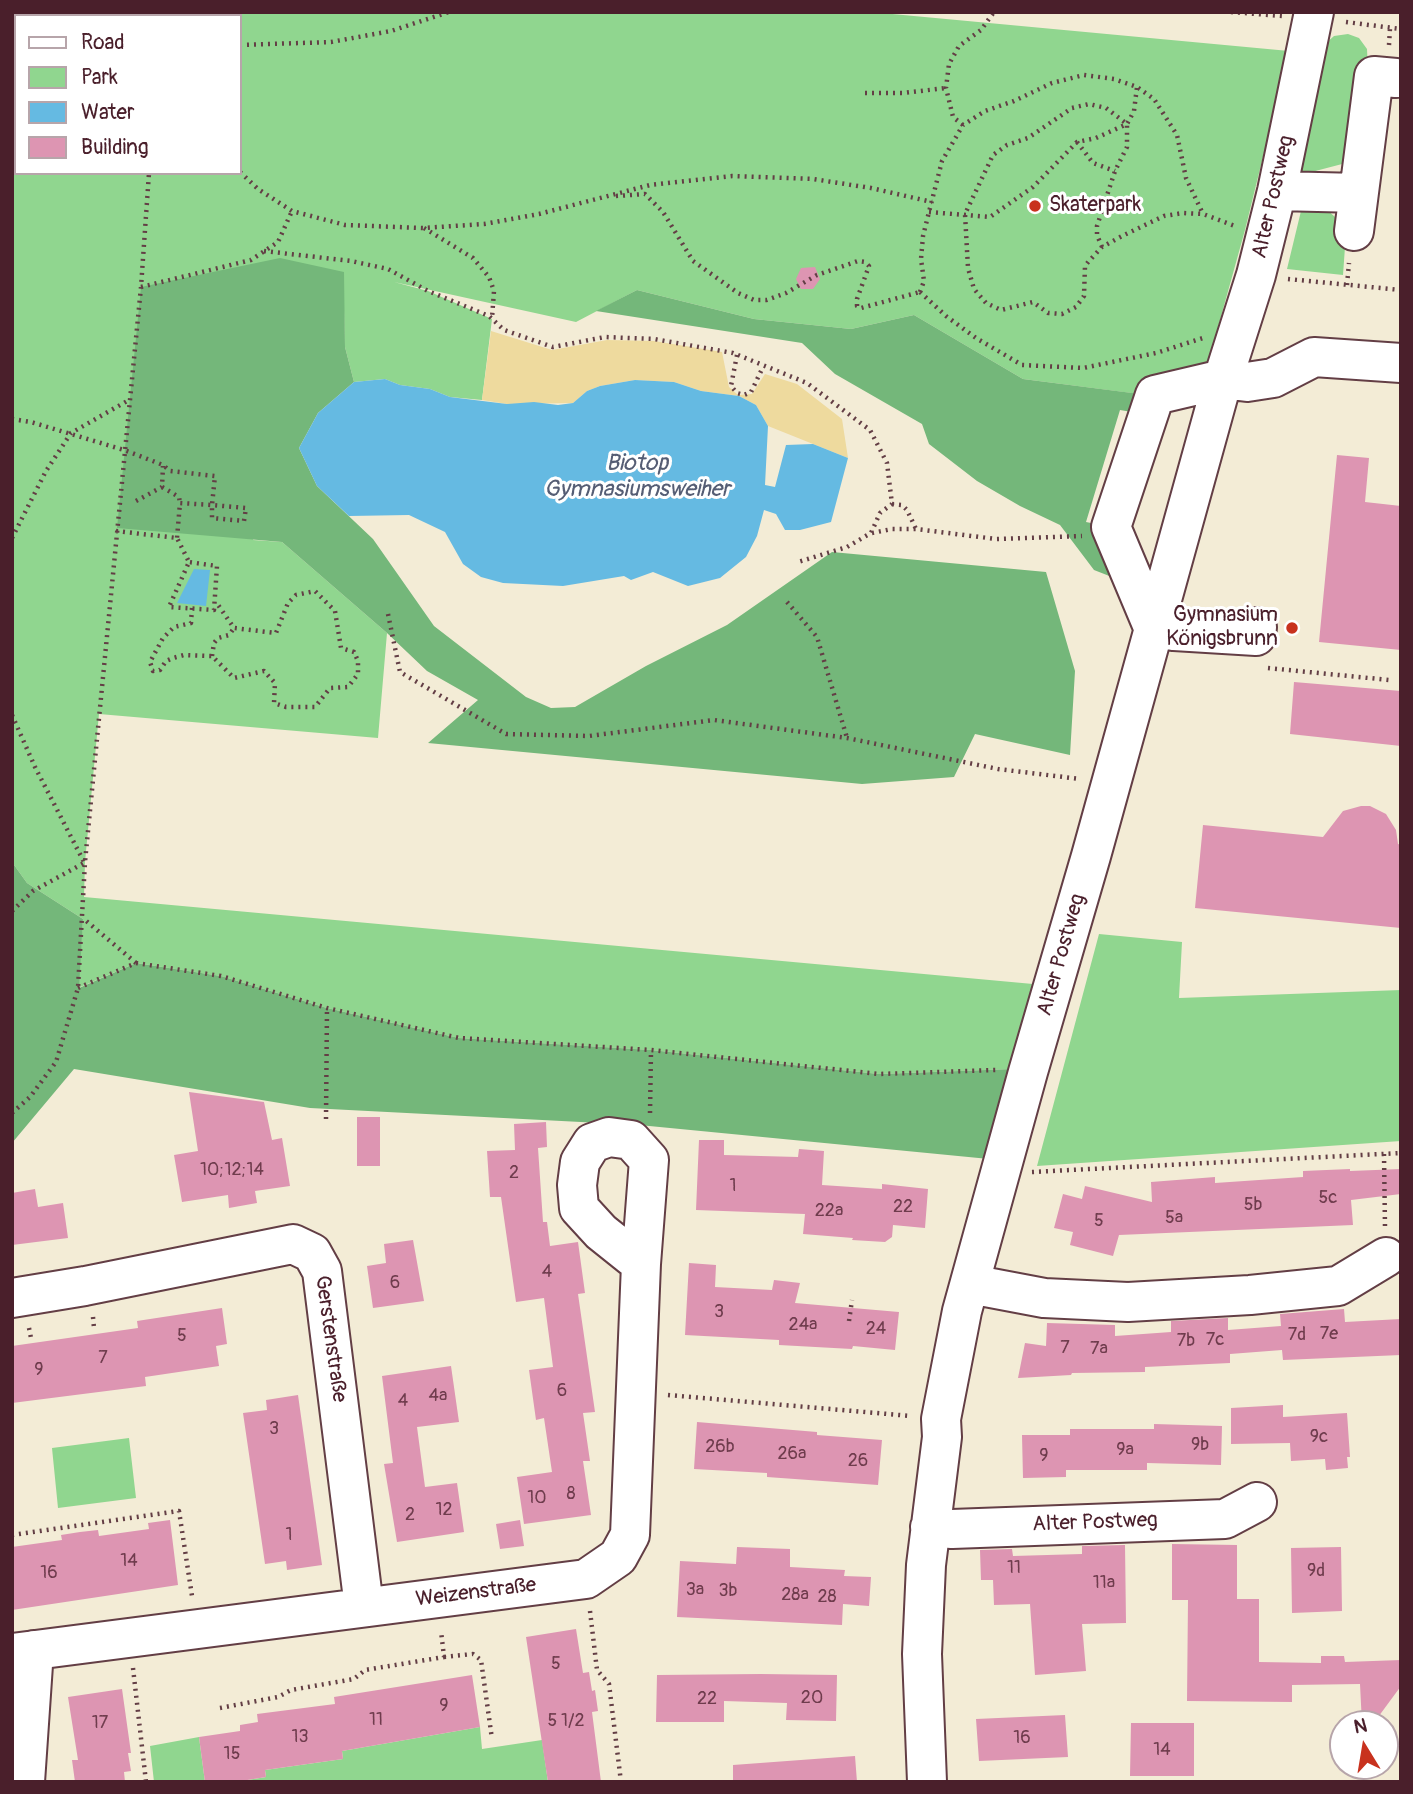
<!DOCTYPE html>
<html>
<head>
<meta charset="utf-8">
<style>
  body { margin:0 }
  #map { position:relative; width:1413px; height:1794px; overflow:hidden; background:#f3ecd6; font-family:Pangolin,sans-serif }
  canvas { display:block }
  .frame { position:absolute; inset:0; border:14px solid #4a1f2b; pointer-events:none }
  .legend { position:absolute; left:14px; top:14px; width:228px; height:161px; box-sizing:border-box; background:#fff; border:2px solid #b7a5aa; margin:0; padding:9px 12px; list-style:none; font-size:21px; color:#4a1f2b }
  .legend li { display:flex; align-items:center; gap:14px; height:35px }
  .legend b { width:35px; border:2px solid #b7a5aa }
  .north { position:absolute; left:1329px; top:1710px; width:70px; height:70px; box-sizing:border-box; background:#fff; border:2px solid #b7a5aa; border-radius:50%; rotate:349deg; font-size:19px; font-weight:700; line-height:28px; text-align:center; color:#4a1f2b }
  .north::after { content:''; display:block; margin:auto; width:24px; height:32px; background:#c8321e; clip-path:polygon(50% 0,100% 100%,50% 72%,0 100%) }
</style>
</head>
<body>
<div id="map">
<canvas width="1413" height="1794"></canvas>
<div class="frame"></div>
<ul class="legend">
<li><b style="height:9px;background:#fff"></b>Road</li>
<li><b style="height:19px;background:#90d68f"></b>Park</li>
<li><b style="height:19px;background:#65bae2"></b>Water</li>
<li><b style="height:19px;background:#dd95b2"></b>Building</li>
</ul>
<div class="north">N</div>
</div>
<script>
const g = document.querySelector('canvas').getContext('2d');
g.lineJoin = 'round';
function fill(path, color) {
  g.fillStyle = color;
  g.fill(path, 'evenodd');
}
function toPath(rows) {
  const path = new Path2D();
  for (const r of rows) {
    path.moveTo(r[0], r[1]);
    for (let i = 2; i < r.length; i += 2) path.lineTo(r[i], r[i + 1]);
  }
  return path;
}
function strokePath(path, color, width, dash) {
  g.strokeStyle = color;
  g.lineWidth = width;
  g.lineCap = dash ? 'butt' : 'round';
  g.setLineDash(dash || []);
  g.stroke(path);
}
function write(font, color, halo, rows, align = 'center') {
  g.font = font + ' Pangolin,sans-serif';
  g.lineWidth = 6;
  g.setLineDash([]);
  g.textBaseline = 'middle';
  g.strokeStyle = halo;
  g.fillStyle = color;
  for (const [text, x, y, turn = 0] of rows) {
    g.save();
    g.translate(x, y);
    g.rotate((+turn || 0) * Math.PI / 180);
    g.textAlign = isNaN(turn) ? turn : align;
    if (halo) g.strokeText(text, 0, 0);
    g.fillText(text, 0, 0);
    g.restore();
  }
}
const green = toPath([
  [12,12,154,12,153,16,16,16,16,173,240,173,240,16,161,16,161,12,871,12,1289,51,1245,230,1197,403,1139,394,1023,379,914,315,851,329,754,319,637,290,576,322,394,282,428,291,492,319,482,400,450,397,430,389,400,385,385,379,354,382,345,347,343,272,253,540,282,542,387,633,378,738,99,714,85,862,84,897,1033,984,1012,1069,879,1074,651,1050,459,1038,327,1008,221,976,136,963,78,988,83,919,27,883,12,862],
  [1348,34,1359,38,1367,49,1368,70,1346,163,1300,175,1325,44,1334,36],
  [1326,209,1343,224,1346,233,1343,275,1287,269,1301,211],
  [1099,934,1182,942,1179,998,1401,990,1401,1141,1037,1166],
  [129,1438,136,1498,58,1508,52,1448],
  [480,1727,482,1749,542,1740,548,1782,235,1782,266,1777,265,1770,343,1759,342,1751],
  [199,1737,205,1782,154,1782,150,1746]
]);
const forest = toPath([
  [280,258,344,272,345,347,354,382,318,413,299,448,317,486,373,539,434,626,526,697,551,708,575,707,646,666,727,625,832,552,1046,572,1075,671,1070,755,975,734,954,777,862,784,428,743,478,700,427,671,387,633,282,542,117,528,141,287],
  [637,290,754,319,851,329,914,315,1023,379,1140,394,1144,414,1120,410,1086,522,1111,527,1117,579,1094,570,1060,525,1020,506,977,481,929,444,922,424,835,374,802,343,596,311],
  [12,862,27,883,83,919,79,988,136,963,221,976,327,1008,459,1038,651,1050,879,1074,1012,1069,989,1159,639,1125,310,1108,74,1069,12,1143]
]);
const sand = toPath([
  [491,331,552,350,607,340,654,341,722,352,729,387,738,395,752,394,765,374,797,384,842,419,848,458,768,426,756,405,739,396,701,391,674,382,635,380,600,386,587,391,573,403,507,404,482,400]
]);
const water = toPath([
  [385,379,400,385,430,389,450,397,507,404,534,402,558,405,573,403,587,391,600,386,635,380,674,382,701,391,739,396,756,405,768,426,765,485,775,487,786,445,813,444,848,458,831,522,800,530,785,530,776,514,764,510,757,536,746,557,720,578,688,586,653,572,631,580,624,576,563,586,503,583,481,577,463,564,445,532,409,515,349,516,317,486,299,448,318,413,354,382],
  [194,569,210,570,206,606,177,603]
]);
const building = toPath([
  [815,267,820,279,813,289,801,289,796,279,801,268],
  [1337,455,1369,458,1365,502,1401,506,1401,650,1319,642],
  [1294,682,1401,691,1401,746,1290,734],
  [1361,806,1370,806,1386,814,1396,830,1398,844,1401,845,1401,928,1195,908,1203,825,1323,837,1343,811],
  [189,1092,264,1102,272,1140,282,1138,290,1186,255,1191,257,1203,229,1208,228,1195,182,1202,174,1155,198,1151],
  [357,1117,380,1117,380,1166,357,1166],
  [546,1122,547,1147,538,1148,543,1222,547,1222,550,1246,578,1242,585,1293,578,1294,595,1412,583,1413,590,1461,583,1461,591,1515,524,1524,517,1477,552,1472,544,1418,536,1420,529,1370,553,1367,544,1298,516,1302,501,1197,490,1197,487,1151,515,1150,514,1124],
  [699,1140,724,1140,724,1155,798,1157,799,1149,824,1151,822,1185,882,1189,882,1184,928,1189,925,1228,893,1225,892,1237,885,1242,852,1240,853,1238,803,1234,805,1214,696,1210],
  [1350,1169,1350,1171,1401,1169,1401,1194,1351,1200,1353,1225,1119,1235,1113,1256,1070,1245,1073,1232,1054,1228,1063,1194,1082,1199,1085,1186,1152,1202,1151,1182,1215,1177,1215,1183,1303,1177,1303,1171],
  [35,1189,38,1207,63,1203,68,1238,12,1245,12,1193],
  [413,1240,424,1301,373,1308,367,1266,386,1263,384,1244],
  [689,1263,716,1265,715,1287,772,1290,774,1280,800,1283,795,1303,899,1312,895,1350,853,1346,852,1349,779,1345,779,1340,685,1335],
  [222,1308,227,1344,216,1346,219,1366,145,1377,146,1386,12,1403,12,1346,138,1328,137,1321],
  [1344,1309,1345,1322,1401,1319,1401,1355,1283,1360,1282,1350,1230,1354,1230,1363,1145,1367,1145,1372,1072,1373,1071,1375,1018,1378,1025,1343,1046,1346,1047,1323,1115,1325,1115,1336,1171,1332,1171,1321,1228,1318,1228,1330,1281,1326,1280,1314],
  [451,1366,459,1422,417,1427,425,1487,457,1483,464,1532,397,1542,384,1464,393,1463,382,1376],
  [298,1395,322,1565,287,1570,286,1561,265,1564,243,1413,267,1410,266,1400],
  [1283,1405,1283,1417,1347,1413,1350,1457,1347,1457,1348,1468,1326,1470,1325,1459,1291,1461,1290,1443,1231,1444,1231,1408],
  [697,1422,817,1432,817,1435,882,1440,878,1485,767,1477,767,1473,694,1469],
  [1154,1424,1222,1426,1221,1465,1147,1463,1147,1470,1066,1470,1066,1477,1023,1478,1022,1435,1070,1435,1070,1429,1154,1429],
  [170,1520,178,1585,12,1610,12,1547,62,1540,61,1535,80,1532,98,1530,99,1536,149,1529,148,1523],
  [520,1520,524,1546,500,1549,496,1524],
  [1172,1544,1237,1545,1237,1599,1259,1599,1259,1662,1321,1663,1321,1656,1344,1656,1345,1662,1401,1660,1401,1686,1373,1724,1362,1724,1360,1684,1292,1685,1292,1702,1187,1701,1188,1600,1172,1600],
  [1125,1545,1126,1623,1082,1624,1086,1671,1035,1675,1030,1604,994,1605,993,1580,981,1580,980,1550,1012,1549,1013,1556,1082,1554,1082,1546],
  [737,1547,790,1549,790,1567,845,1570,844,1576,871,1577,869,1606,843,1604,842,1625,677,1617,680,1561,736,1564],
  [1341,1547,1342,1611,1292,1613,1291,1548],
  [576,1629,583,1673,589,1672,592,1691,595,1690,598,1711,592,1712,601,1782,548,1782,526,1637],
  [761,1674,837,1675,836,1721,786,1720,787,1703,724,1701,724,1722,656,1722,657,1675],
  [472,1675,480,1727,342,1751,343,1759,265,1770,266,1777,235,1782,205,1782,199,1737,240,1731,240,1725,258,1722,257,1714,335,1704,334,1697],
  [122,1689,131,1753,128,1753,131,1771,124,1772,125,1782,75,1782,72,1760,78,1760,68,1697],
  [1065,1715,1068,1757,979,1761,976,1719],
  [1131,1723,1194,1723,1194,1776,1130,1776],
  [855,1756,857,1782,733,1782,733,1765]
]);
const path = toPath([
  [1231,12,1282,16],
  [161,16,161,12],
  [1346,22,1401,29],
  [240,45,331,42,391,31,449,12],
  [1389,45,1390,28],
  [865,93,903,93,946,88],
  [963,125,953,117,946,88,949,64,959,46,981,30,994,12],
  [1077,142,1093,163,1115,171],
  [240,172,258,189,292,211,345,225,423,228,484,224,539,214,650,185,732,176,813,179,871,188,932,202],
  [616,196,645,194,663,212,693,261,738,293,754,300,767,300,786,293,817,275,858,261,865,262,869,266,857,299,857,306,861,308,920,292],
  [929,212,990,217,1033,187,1077,142,1096,138,1127,124,1134,111,1137,87],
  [424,228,473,258,489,277,494,291,492,318],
  [1102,247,1097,235,1097,226,1115,171,1127,147,1127,124,1106,108,1089,104,1072,108,1028,138,1007,145,993,155,965,214,968,268,974,289,986,303,1001,310,1033,302,1048,313,1062,314,1076,307,1084,296,1085,266,1089,261,1102,247,1124,235,1164,216,1183,213,1203,214,1235,226],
  [264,251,351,261,388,269,428,291,489,316,504,330,553,347,605,337,654,339,733,353,807,383,870,430,887,463,892,504,880,513,871,533,847,547,798,562],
  [1288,279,1401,290],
  [1347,285,1349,263],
  [141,287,251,260,278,242,292,211],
  [920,292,924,281,921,259,923,236,929,212,942,161,963,125,985,111,1014,101,1052,83,1084,75,1114,79,1137,87,1154,99,1177,135,1186,178,1203,214],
  [920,292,946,316,976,338,1022,365,1083,368,1156,353,1203,338],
  [737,355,731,386,737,393,744,395,751,392,763,367],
  [12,419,31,422,124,450,163,465,170,471,215,476,212,505,246,508,244,521,212,518,212,505,180,503,177,538],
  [162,487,179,497,180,503],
  [136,501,162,487,163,466],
  [892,504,902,505,907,510,916,529],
  [116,531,177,538,189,562,169,607,214,610,217,566,189,562],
  [872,533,892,529,916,529,996,539,1082,536],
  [12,538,46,471,71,433,129,400],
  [787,602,817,637,847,738],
  [192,608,191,623,174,627,163,638,150,662,153,671,160,670,166,661,173,658,184,655,212,656,234,678,264,671,275,683,274,703,286,707,315,707,330,688,348,687,358,674,358,661,354,652,341,648,335,611,315,591,296,595,288,603,276,633,234,628,216,602],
  [388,614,400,672,506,734,589,736,714,720,847,738,998,769,1080,779],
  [212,656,214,643,218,638,229,635,234,628],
  [1268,668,1389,680],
  [12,715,35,767,84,862],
  [12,911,33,891,84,863],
  [136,963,221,976,327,1008,459,1038,651,1050,879,1074,996,1070],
  [78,988,136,963,84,919],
  [12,1113,30,1097,56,1062,78,988,85,862,141,287,149,173],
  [650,1113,651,1050],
  [326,1119,327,1008],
  [1384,1154,1385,1227],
  [1032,1172,1401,1153],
  [93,1317,94,1328],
  [849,1321,852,1300],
  [29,1328,31,1338],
  [668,1395,911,1416],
  [12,1535,179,1511,192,1596],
  [590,1611,597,1670,609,1684,621,1782],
  [444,1657,473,1654,481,1660,492,1739],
  [133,1668,146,1782],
  [220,1708,278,1697,291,1690,354,1679,365,1670,444,1657,441,1631]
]);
const minor = toPath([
  [1277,191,1359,193],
  [1354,231,1374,76,1396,78],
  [1257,627,1256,636,1174,631,1153,627,1111,527,1155,395,1223,379,1247,382,1273,378,1314,357,1401,363],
  [970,1284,1044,1298,1128,1302,1250,1295,1338,1286,1386,1257],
  [12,1298,85,1286,293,1244,312,1253,322,1271,364,1607],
  [930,1527,952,1529,1225,1519,1257,1502],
  [12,1653,586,1579,618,1557,630,1535,641,1264,649,1160,631,1140,609,1137,592,1143,580,1162,577,1185,579,1208,601,1232,641,1264],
  [25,1782,34,1650],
  [927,1782,922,1654,926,1565,942,1437,941,1419,962,1311,1028,1072,1091,856,1223,379,1256,275,1277,191,1314,12]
]);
const markers = [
  [1035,206,7,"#c8321e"],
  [1292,628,7,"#c8321e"]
];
const numberNames = [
  ["10;12;14",232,1170],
  ["2",514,1173],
  ["1",733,1186],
  ["5c",1328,1198],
  ["5b",1253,1205],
  ["22",903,1207],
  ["22a",829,1211],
  ["5a",1174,1218],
  ["5",1099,1221],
  ["4",547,1272],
  ["6",395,1283],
  ["3",719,1312],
  ["24a",803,1325],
  ["24",876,1329],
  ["7e",1329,1334],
  ["7d",1297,1335],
  ["5",182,1336],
  ["7c",1215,1340],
  ["7b",1186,1341],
  ["7",1065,1348],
  ["7a",1099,1349],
  ["7",103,1358],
  ["9",39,1370],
  ["6",562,1391],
  ["4a",438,1396],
  ["4",403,1401],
  ["3",274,1429],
  ["9c",1319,1437],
  ["9b",1200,1445],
  ["26b",720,1447],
  ["9a",1125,1450],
  ["26a",792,1454],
  ["9",1044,1456],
  ["26",858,1461],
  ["8",571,1494],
  ["10",537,1498],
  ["12",444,1510],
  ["2",410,1515],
  ["1",289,1535],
  ["14",129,1561],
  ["11",1014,1568],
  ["9d",1316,1571],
  ["16",49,1573],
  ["11a",1104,1583],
  ["3a",695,1590],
  ["3b",728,1591],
  ["28a",795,1595],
  ["28",827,1597],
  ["5",556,1664],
  ["20",812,1698],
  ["22",707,1699],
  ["9",444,1706],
  ["11",376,1720],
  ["5 1/2",566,1721],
  ["17",100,1723],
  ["13",300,1737],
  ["16",1022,1738],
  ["14",1162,1750],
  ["15",232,1754]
];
const streetNames = [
  ["Alter Postweg",1274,197,-77],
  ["Alter Postweg",1062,955,-74],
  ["Gerstenstraße",330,1339,82],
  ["Alter Postweg",1095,1523,-2],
  ["Weizenstraße",476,1593,-7]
];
const poiNames = [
  ["Skaterpark",1049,206],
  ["Gymnasium",1278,616,"right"],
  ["Königsbrunn",1278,640,"right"]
];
const waterNames = [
  ["Biotop",637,464],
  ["Gymnasiumsweiher",637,490]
];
fill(green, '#90d68f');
fill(forest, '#74b77a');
fill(sand, '#eeda9e');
fill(water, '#65bae2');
fill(building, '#dd95b2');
strokePath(minor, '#633e45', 42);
strokePath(path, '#633e45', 4.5, [2, 5]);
strokePath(minor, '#fff', 38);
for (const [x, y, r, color] of markers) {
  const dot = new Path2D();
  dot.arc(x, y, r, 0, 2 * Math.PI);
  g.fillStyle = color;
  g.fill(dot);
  strokePath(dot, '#fff', 2.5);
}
write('18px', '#6f3c4d', null, numberNames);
write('21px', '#4a1f2b', '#fff', streetNames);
write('21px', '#4a1f2b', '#fff', poiNames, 'left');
write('italic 23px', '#555d74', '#fff', waterNames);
</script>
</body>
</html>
